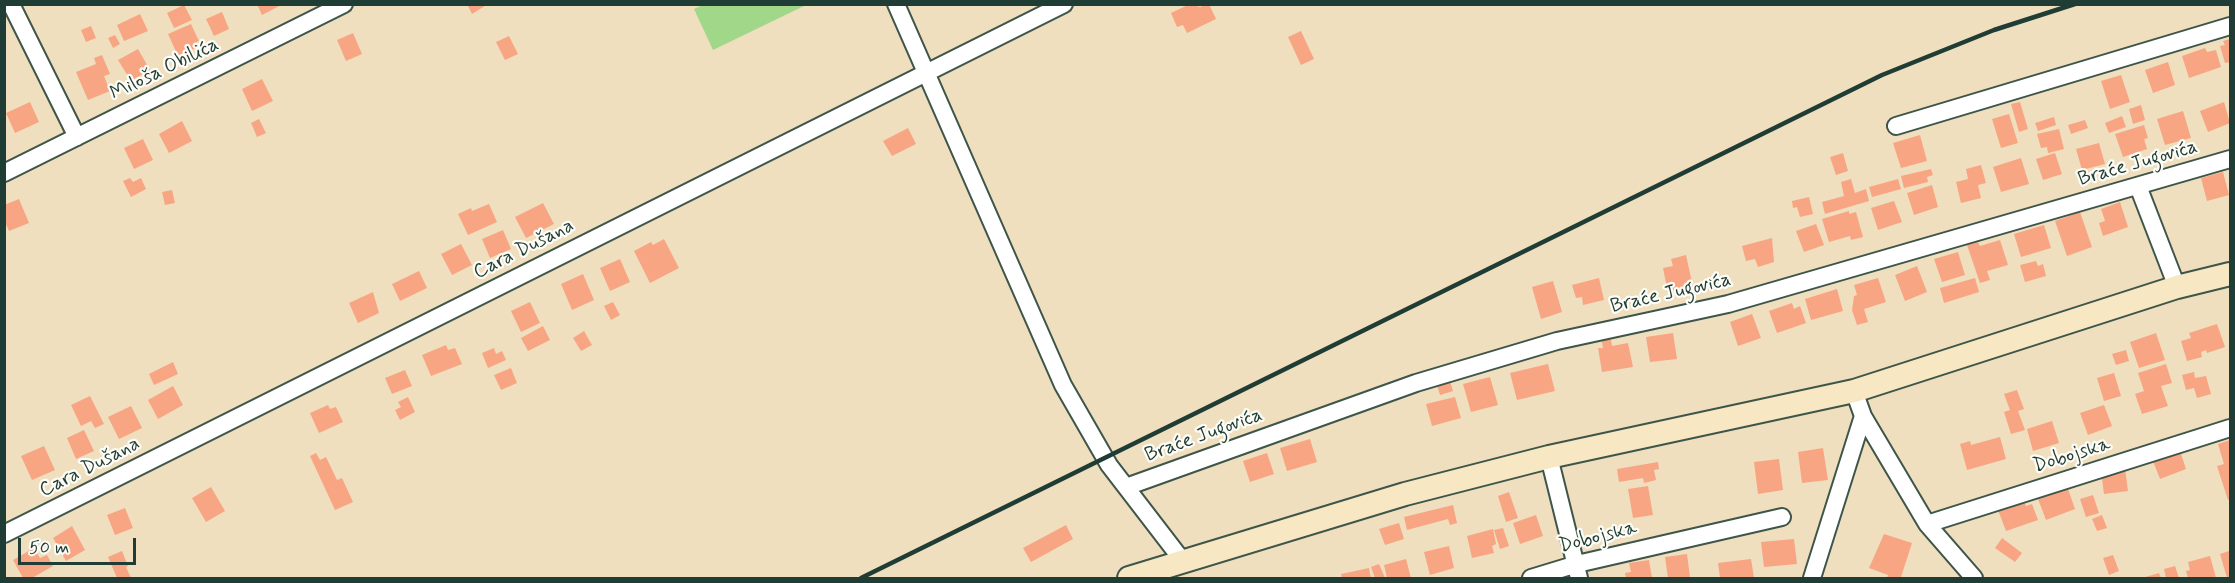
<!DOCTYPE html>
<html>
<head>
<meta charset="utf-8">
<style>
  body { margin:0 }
  #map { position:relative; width:2235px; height:583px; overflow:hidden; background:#efdfbe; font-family:Mynerve,sans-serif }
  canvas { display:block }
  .frame { position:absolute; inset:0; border:6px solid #1f3d34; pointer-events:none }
  .scale { position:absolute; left:18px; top:538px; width:118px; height:27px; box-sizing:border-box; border:3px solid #1f3d34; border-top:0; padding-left:8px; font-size:18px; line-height:21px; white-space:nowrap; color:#1f3d34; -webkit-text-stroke:4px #fdfcf7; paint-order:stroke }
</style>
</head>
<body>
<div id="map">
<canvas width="2235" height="583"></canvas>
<div class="frame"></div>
<div class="scale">50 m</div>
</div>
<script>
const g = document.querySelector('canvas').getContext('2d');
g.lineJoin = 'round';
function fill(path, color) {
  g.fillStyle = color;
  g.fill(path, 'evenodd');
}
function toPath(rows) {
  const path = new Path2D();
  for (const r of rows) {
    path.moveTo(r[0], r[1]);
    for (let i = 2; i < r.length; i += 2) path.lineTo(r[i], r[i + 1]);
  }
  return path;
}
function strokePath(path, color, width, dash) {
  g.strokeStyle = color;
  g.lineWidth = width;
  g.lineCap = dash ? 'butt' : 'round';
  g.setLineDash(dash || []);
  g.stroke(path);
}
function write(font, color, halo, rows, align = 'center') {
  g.font = font + ' Mynerve,sans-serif';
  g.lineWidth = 4.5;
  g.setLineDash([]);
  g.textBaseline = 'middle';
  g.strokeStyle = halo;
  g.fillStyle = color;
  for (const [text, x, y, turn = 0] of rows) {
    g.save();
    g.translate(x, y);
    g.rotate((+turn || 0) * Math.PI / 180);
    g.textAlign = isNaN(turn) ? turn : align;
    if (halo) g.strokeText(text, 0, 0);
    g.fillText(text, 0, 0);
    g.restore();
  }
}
const green = toPath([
  [703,5,806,4,806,5,713,50,694,9]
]);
const building = toPath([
  [257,4,283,4,262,15],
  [467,4,488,4,472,14],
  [1190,4,1200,7,1209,4,1216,19,1187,33,1183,25,1177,27,1171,13],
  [184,5,192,20,174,28,167,13],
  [222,12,229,29,214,36,206,19],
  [140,14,148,31,124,41,117,25],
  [191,24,199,41,194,43,196,48,178,56,168,34],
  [91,26,96,38,86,42,81,30],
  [1301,31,1314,59,1301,65,1288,37],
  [353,33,362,54,346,61,337,40],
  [115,35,120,44,113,48,108,38],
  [509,36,518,54,505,60,496,42],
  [2230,39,2230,62,2225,63,2220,46,2225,45,2223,41],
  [2205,48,2207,52,2216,50,2221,67,2189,78,2182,56],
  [138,49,150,70,131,81,118,60],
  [102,55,110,74,104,76,110,91,88,100,76,72,96,64,94,58],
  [2168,62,2175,85,2153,93,2145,70],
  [2121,75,2130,102,2110,109,2101,81],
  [262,79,273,101,252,111,242,89],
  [30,102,39,122,15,133,6,113],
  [2020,102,2028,129,2019,132,2011,104],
  [2224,102,2230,123,2208,132,2200,111],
  [2141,105,2145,120,2133,124,2129,109],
  [2183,111,2191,138,2165,145,2157,119],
  [2009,114,2018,143,2001,148,1992,119],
  [2122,116,2126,127,2109,133,2105,123],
  [2054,117,2056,125,2038,131,2035,123],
  [259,119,266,133,257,137,251,123],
  [2085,120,2088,128,2071,134,2068,125],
  [182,121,192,141,169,153,159,134],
  [2144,125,2148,138,2144,139,2147,149,2123,157,2115,134],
  [908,128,916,144,892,156,883,141],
  [2059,129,2064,149,2048,153,2047,147,2041,148,2037,134],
  [1920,135,1927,161,1901,168,1893,143],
  [143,139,153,160,134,169,124,148],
  [2099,143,2105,164,2082,170,2076,149],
  [1843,153,1848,171,1836,175,1830,157],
  [2055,153,2062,174,2043,180,2036,159],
  [2021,158,2029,184,2001,192,1993,167],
  [1981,165,1986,183,1978,185,1981,198,1961,203,1956,182,1968,179,1966,169],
  [1931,169,1933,175,1927,177,1928,182,1904,188,1901,176],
  [2223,172,2229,195,2207,201,2201,178],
  [130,178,133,182,141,178,146,189,131,197,123,181],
  [1851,179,1855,193,1866,189,1869,201,1825,214,1822,202,1844,196,1841,182],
  [1898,179,1901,189,1872,197,1869,187],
  [1932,185,1938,207,1914,215,1907,193],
  [172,190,175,203,165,205,162,192],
  [1809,197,1813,214,1800,217,1797,207,1793,208,1792,201],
  [19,199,29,223,9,231,4,220,4,205],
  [1894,201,1902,222,1878,230,1871,208],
  [2120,202,2128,227,2103,236,2099,223,2105,221,2101,209],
  [543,203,554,224,526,238,515,217],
  [489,204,497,222,468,235,458,214,471,208,472,211],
  [1849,211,1849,214,1856,212,1863,237,1851,240,1850,236,1829,242,1822,219],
  [2080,212,2092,247,2067,256,2055,221],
  [1816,224,1824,245,1804,252,1796,231],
  [2044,225,2051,248,2021,257,2014,234],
  [503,230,511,249,490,258,482,239],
  [1772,238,1774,262,1758,267,1755,259,1746,261,1742,246],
  [664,239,679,268,650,283,634,251,651,242,653,245],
  [2000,240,2008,265,1987,271,1990,280,1980,283,1967,245,1978,242,1980,246],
  [461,244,472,265,452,275,441,254],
  [1958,252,1965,275,1942,282,1934,259],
  [1686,255,1693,287,1668,293,1663,268,1673,266,1671,259],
  [620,259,630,282,610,291,600,268],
  [2036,261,2038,266,2043,264,2046,276,2025,282,2020,265],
  [1917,266,1927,292,1905,301,1895,275],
  [419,271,427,288,400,301,392,284],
  [583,274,594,300,572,310,561,284],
  [1599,278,1604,300,1583,305,1582,297,1576,298,1572,285],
  [1878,278,1886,302,1864,309,1868,322,1857,325,1852,310,1854,296,1857,295,1854,285],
  [1975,278,1979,292,1944,303,1940,288],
  [1553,281,1562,312,1541,319,1532,287],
  [1837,289,1843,311,1811,320,1805,299],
  [373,292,379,313,358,323,349,303],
  [530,302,540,323,521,332,511,311],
  [613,302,620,315,611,320,604,306],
  [1792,303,1794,309,1800,306,1806,323,1777,333,1769,311],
  [1752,314,1761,338,1738,346,1730,322],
  [2217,324,2225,347,2207,353,2206,350,2201,352,2202,357,2187,361,2181,341,2191,338,2189,333],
  [543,326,550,340,528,351,521,338],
  [584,331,592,345,581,351,573,338],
  [1673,333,1677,359,1650,362,1646,337],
  [2156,333,2165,360,2139,368,2130,342],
  [1610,334,1612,346,1628,343,1633,367,1602,372,1598,348,1603,348,1601,336],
  [446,345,448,350,455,348,462,364,431,376,422,355],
  [494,348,496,354,502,351,506,360,488,368,482,353],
  [2126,350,2129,361,2116,365,2112,354],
  [173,362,178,374,154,385,149,374],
  [1548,364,1555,391,1517,400,1510,373],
  [2166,364,2172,383,2161,386,2168,406,2142,414,2135,394,2144,391,2138,373],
  [511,368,517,383,501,390,494,375],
  [405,370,412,386,392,394,385,378],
  [2194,372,2195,378,2206,376,2211,394,2197,398,2194,388,2186,390,2182,375],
  [2114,373,2121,396,2104,401,2097,378],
  [1490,377,1498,405,1471,412,1463,384],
  [1449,378,1453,391,1440,395,1436,382],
  [173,386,183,405,158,419,148,400],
  [2017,390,2024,409,2018,411,2025,430,2011,434,2004,412,2010,410,2004,394],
  [90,396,104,424,95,428,91,421,81,426,71,405],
  [408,397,415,412,400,420,395,410,401,407,398,402],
  [1455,397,1461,418,1432,426,1426,404],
  [328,405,330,409,336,407,343,422,319,433,310,413],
  [2104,405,2112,426,2088,435,2080,413],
  [131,406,142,428,119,439,108,417],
  [2052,421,2059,443,2033,451,2027,429],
  [84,430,94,451,76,459,67,438],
  [2000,437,2006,459,1967,470,1960,444,1970,441,1971,445],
  [1310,439,1317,462,1287,471,1280,448],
  [2230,440,2230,499,2228,500,2217,466,2224,464,2218,444],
  [44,446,55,470,32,480,21,456],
  [1823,448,1828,480,1802,483,1798,452],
  [2180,451,2186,469,2160,479,2153,461],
  [316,453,320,460,326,457,337,480,342,478,353,502,335,510,310,456],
  [1267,453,1274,474,1250,482,1243,461],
  [1779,459,1783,490,1758,494,1754,462],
  [1658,462,1659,469,1654,470,1656,480,1644,483,1643,478,1619,482,1617,469],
  [2125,468,2128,491,2104,494,2101,471],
  [1648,486,1653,515,1633,518,1628,489],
  [2067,486,2075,509,2046,520,2035,491],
  [211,487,225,511,206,522,192,498],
  [1509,492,1518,518,1506,522,1498,496],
  [2093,495,2099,513,2086,517,2080,499],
  [2024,501,2026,506,2032,504,2038,520,2006,531,1998,510],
  [1453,505,1457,523,1450,525,1448,519,1407,530,1404,517],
  [125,508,133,528,115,535,107,515],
  [1536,515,1543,536,1520,544,1513,523],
  [2102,515,2107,528,2097,531,2092,519],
  [1399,523,1404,539,1385,545,1379,529],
  [1066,525,1073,539,1031,562,1023,548],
  [72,526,85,550,66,561,53,538],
  [1503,528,1509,546,1500,549,1494,530],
  [1493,529,1496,544,1492,546,1494,553,1472,558,1467,536],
  [1884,534,1912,543,1901,577,1905,578,1887,578,1888,575,1869,568],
  [2002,538,2022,553,2015,562,1995,548],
  [1794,539,1797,564,1764,567,1761,542],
  [1449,546,1454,568,1430,575,1424,552],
  [34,548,40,558,47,555,53,566,32,578,23,578,13,560],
  [122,551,128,566,126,567,131,578,117,578,108,557],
  [2229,551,2230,578,2227,578,2220,554],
  [1687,554,1690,577,1668,578,1665,557],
  [2113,555,2119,571,2109,575,2103,558],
  [2210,556,2216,578,2188,578,2186,571,2190,570,2188,562],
  [1406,559,1411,578,1387,578,1384,565],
  [1751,559,1754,578,1720,578,1718,563],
  [1649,560,1652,578,1626,578,1625,573,1631,572,1629,563],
  [1379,564,1385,578,1375,578,1371,567],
  [2175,566,2179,578,2166,578,2164,569],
  [1369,568,1371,578,1342,578,1341,574],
  [2159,573,2161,578,2142,578]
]);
const minor = toPath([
  [11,4,77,137],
  [896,4,1063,385,1109,465,1182,560],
  [1896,126,2230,26],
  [4,173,344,4],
  [2138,186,2177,287],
  [1854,391,1863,416,1927,524,1974,578],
  [1549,457,1579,578],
  [1126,487,1416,383,1557,341,1728,304,2230,159],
  [1927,524,2230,428],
  [4,534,1064,4],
  [1531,578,1577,564,1782,517],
  [1812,578,1863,416]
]);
const secondary = toPath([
  [1129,578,1405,494,1549,457,1854,391,2177,287,2230,274]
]);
const rail = toPath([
  [861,578,1882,75,1994,30,2075,4]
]);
const streetNames = [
  ["Miloša Obilića",165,70,-26],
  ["Braće Jugovića",2138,164,-16],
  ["Cara Dušana",524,250,-27],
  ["Braće Jugovića",1671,294,-13],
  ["Braće Jugovića",1204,436,-20],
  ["Dobojska",2072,456,-17],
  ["Cara Dušana",90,468,-27],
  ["Dobojska",1598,538,-14]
];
fill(green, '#a1d788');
fill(building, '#f8a584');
strokePath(minor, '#3e5549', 20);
strokePath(secondary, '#3e5549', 26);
strokePath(minor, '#fff', 16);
strokePath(secondary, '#f8e7c3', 22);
strokePath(rail, '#1f3d34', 4.5);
write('20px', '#1f3d34', '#fdfcf7', streetNames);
</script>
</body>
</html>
